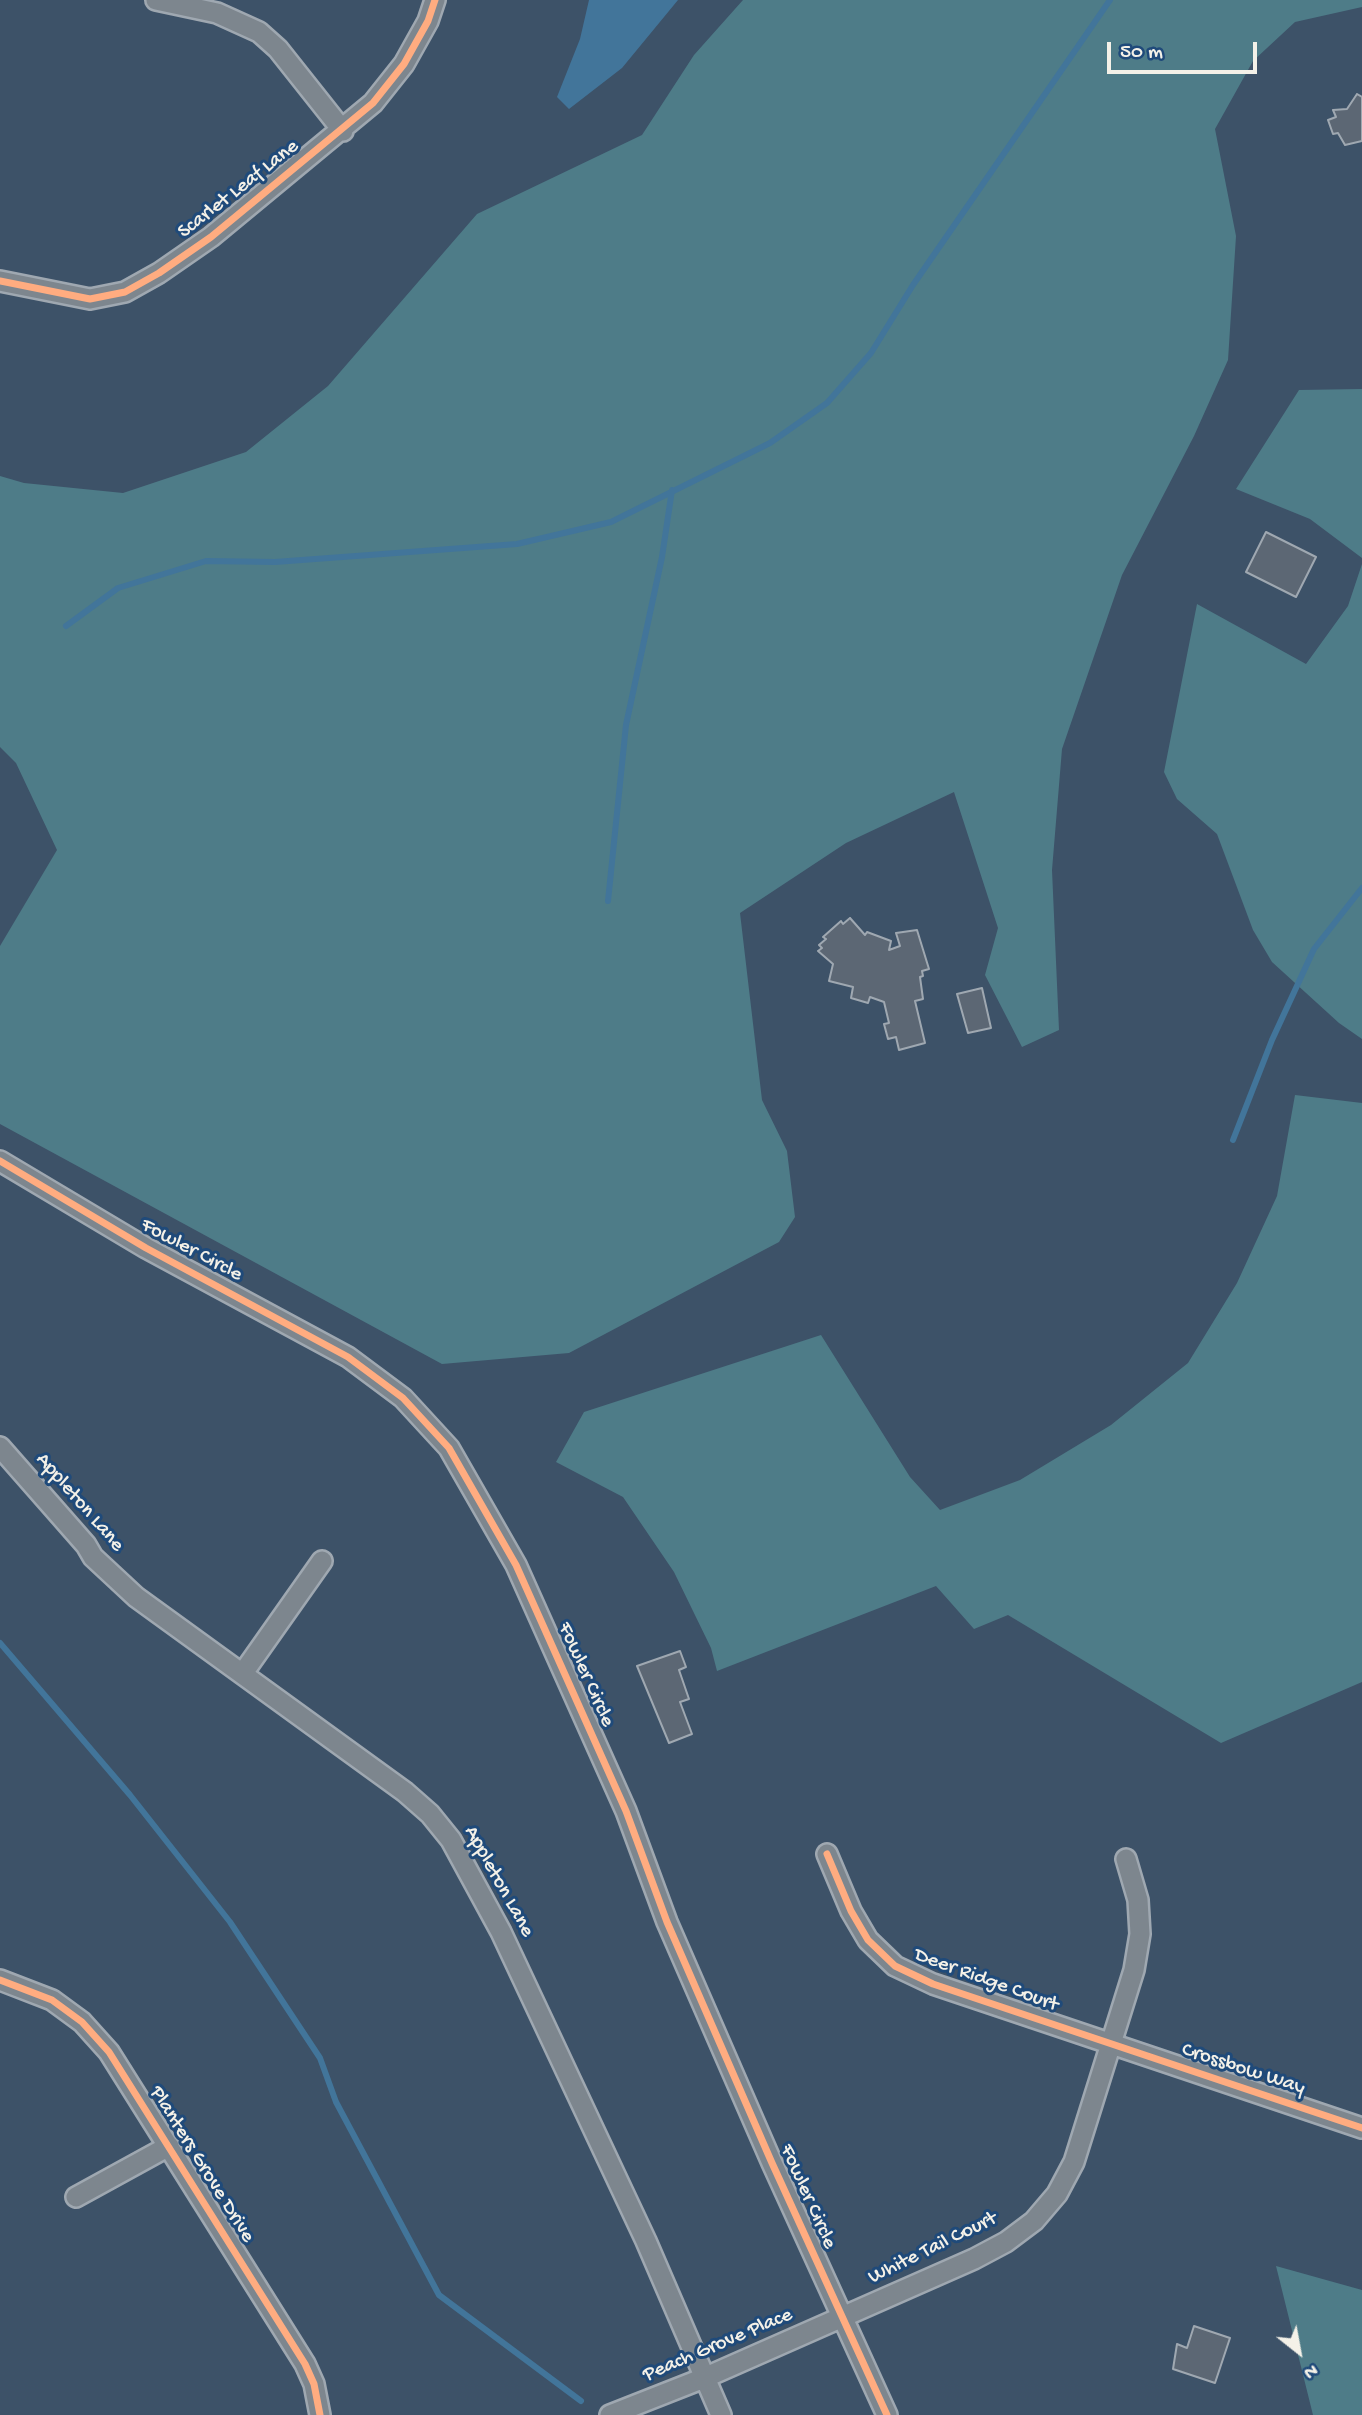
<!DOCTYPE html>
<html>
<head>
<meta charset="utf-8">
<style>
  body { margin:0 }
  #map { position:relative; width:1362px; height:2415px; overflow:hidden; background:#3d5268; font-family:"Gochi Hand",sans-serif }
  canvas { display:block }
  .north { position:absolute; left:1264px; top:2317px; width:70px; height:70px; -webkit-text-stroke:5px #1f4a7a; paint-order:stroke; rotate:149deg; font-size:19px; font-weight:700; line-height:28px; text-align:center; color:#f4f1e8 }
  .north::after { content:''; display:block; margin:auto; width:24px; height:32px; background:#f4f1e8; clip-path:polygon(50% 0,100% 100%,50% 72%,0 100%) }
  .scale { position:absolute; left:1107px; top:42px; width:150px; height:32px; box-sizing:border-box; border:4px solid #f4f1e8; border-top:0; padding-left:9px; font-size:21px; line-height:24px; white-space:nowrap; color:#f4f1e8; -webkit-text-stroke:5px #1f4a7a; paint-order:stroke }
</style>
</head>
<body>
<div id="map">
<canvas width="1362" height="2415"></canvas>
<div class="north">N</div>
<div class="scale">50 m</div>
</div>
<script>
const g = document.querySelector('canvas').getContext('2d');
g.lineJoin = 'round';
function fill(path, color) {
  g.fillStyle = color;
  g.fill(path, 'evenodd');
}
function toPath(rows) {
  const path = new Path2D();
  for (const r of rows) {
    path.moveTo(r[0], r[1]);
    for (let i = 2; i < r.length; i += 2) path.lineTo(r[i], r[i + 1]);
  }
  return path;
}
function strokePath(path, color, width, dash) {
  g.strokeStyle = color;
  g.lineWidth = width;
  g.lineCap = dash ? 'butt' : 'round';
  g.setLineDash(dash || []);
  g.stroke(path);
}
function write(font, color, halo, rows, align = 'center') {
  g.font = font + ' "Gochi Hand",sans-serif';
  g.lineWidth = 6;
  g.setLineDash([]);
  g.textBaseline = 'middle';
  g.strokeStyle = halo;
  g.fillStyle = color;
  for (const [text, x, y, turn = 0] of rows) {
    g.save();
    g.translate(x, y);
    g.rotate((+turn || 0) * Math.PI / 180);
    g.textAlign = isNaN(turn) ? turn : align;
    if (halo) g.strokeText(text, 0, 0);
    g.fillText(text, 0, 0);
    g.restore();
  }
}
const green = toPath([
  [743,0,1362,0,1362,7,1295,22,1253,61,1215,129,1236,236,1228,360,1194,436,1122,575,1062,749,1052,870,1059,1030,1022,1047,985,975,998,928,954,792,846,843,740,913,762,1100,787,1151,795,1217,779,1242,569,1353,442,1364,0,1124,0,946,57,850,16,763,0,747,0,476,24,483,123,493,246,452,328,386,477,214,642,135,694,55],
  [1362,389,1362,558,1310,519,1236,489,1299,390],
  [1362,564,1362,1039,1339,1023,1272,962,1253,930,1217,834,1177,799,1164,772,1197,604,1306,664,1348,606],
  [1295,1095,1362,1103,1362,1682,1221,1743,1008,1615,974,1629,936,1586,717,1671,711,1648,674,1572,623,1497,556,1462,584,1412,821,1335,910,1477,940,1510,1020,1480,1111,1425,1188,1363,1237,1283,1277,1196],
  [1276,2266,1362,2290,1362,2415,1313,2415]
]);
const water = toPath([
  [589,0,678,0,622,68,569,109,557,97,580,39]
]);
const stream = toPath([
  [66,626,118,588,206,561,275,562,517,544,611,522,770,443,827,403,871,353,913,285,1110,0],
  [608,901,626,725,662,557,672,490],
  [1233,1140,1272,1040,1314,949,1362,888],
  [0,1643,130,1795,230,1922,320,2058,336,2102,439,2295,581,2401]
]);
const building = toPath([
  [1357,94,1362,97,1362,141,1345,145,1338,133,1333,134,1328,120,1336,117,1333,110,1347,109,1357,94],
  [1266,532,1316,557,1296,597,1246,572,1266,532],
  [850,918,865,935,867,932,891,941,889,950,900,946,896,933,917,930,929,969,922,971,923,976,920,977,923,999,915,1001,925,1043,899,1050,896,1037,888,1039,884,1024,889,1023,884,1002,870,997,868,1003,851,998,853,987,829,981,833,964,818,951,822,948,819,945,826,939,823,937,841,921,843,924,850,918],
  [982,988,991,1028,968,1033,957,994,982,988],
  [680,1651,686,1667,679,1670,689,1699,680,1702,692,1734,669,1743,637,1666,680,1651],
  [1194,2326,1230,2338,1215,2383,1173,2369,1177,2344,1187,2348,1194,2326]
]);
const street = toPath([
  [156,0,217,13,259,32,278,49,343,131],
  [0,281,90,299,125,292,159,273,211,237,373,103,404,64,428,21,435,0],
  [0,1161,146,1248,348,1357,403,1398,449,1448,516,1565,626,1811,667,1922,772,2163,887,2415],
  [0,1447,86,1545,93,1557,136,1597,405,1792,430,1814,451,1840,501,1932,646,2241,721,2415],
  [243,1673,322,1561],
  [827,1854,851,1911,868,1940,895,1966,933,1984,1362,2128],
  [0,1980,52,2000,82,2022,109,2052,305,2364,314,2384,320,2415],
  [76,2197,169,2146],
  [610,2415,704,2378,974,2259,1006,2242,1034,2221,1057,2194,1074,2162,1134,1970,1140,1934,1138,1900,1126,1859]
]);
const cycleway = toPath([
  [0,281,90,299,125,292,159,273,211,237,373,103,404,64,428,21,435,0],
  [0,1161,146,1248,348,1357,403,1398,449,1448,516,1565,626,1811,667,1922,772,2163,887,2415],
  [827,1854,851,1911,868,1940,895,1966,933,1984,1362,2128],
  [0,1980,52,2000,82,2022,109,2052,305,2364,314,2384,320,2415]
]);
const streetNames = [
  ["Scarlet Leaf Lane",239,190,-38],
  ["Fowler Circle",191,1251,28],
  ["Appleton Lane",79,1503,49],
  ["Fowler Circle",585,1675,66],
  ["Appleton Lane",498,1882,61],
  ["Deer Ridge Court",986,1981,20],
  ["Crossbow Way",1243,2070,18],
  ["Planters Grove Drive",201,2165,58],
  ["Fowler Circle",807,2197,66],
  ["White Tail Court",933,2249,-26],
  ["Peach Grove Place",718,2346,-23]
];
fill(green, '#4e7c88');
fill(water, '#42759a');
strokePath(stream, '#42759a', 6);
fill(building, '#5c6774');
strokePath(building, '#9fa8b1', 2);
strokePath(street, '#9fa8b1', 24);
strokePath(street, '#7d868e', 19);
strokePath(cycleway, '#ffac80', 7);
write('21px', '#f4f1e8', '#1f4a7a', streetNames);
</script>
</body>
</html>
